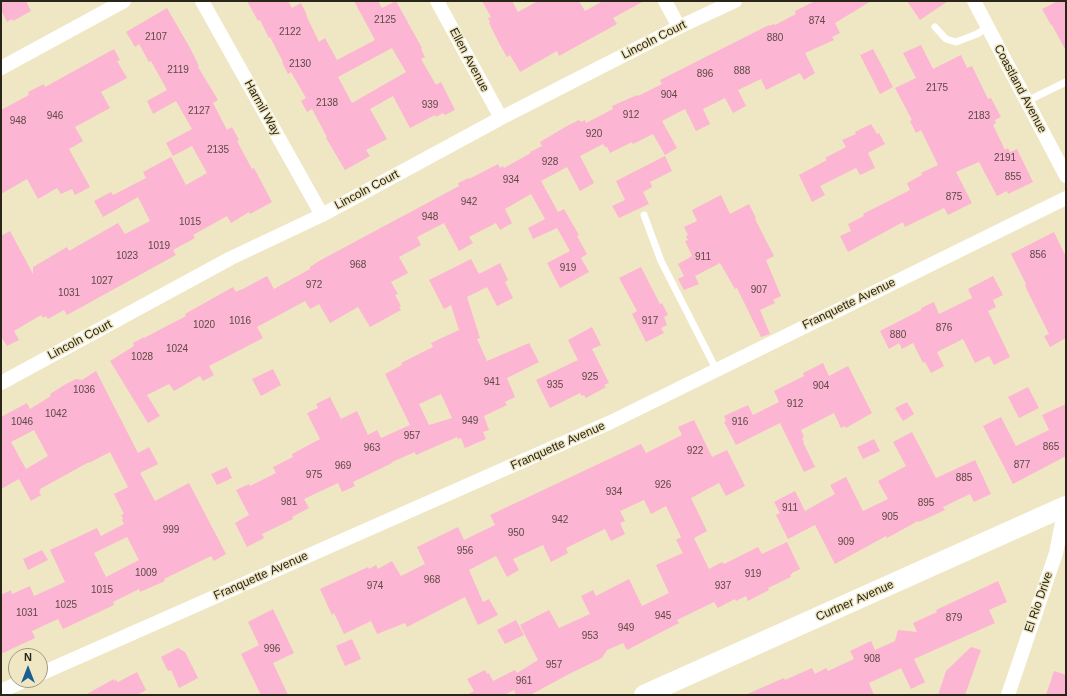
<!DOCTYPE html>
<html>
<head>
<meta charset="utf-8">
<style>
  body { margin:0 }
  #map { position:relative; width:1067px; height:696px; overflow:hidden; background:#efe7c3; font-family:Arial,sans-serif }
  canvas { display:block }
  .frame { position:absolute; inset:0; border:2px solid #292518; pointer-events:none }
  .north { position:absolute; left:8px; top:648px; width:40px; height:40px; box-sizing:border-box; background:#efe7c3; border:1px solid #a0997f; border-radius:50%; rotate:0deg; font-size:11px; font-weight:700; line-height:16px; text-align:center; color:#292518 }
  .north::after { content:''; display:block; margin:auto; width:14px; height:18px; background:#1a5e93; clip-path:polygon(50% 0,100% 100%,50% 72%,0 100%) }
</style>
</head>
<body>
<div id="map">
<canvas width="1067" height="696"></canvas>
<div class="frame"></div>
<div class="north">N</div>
</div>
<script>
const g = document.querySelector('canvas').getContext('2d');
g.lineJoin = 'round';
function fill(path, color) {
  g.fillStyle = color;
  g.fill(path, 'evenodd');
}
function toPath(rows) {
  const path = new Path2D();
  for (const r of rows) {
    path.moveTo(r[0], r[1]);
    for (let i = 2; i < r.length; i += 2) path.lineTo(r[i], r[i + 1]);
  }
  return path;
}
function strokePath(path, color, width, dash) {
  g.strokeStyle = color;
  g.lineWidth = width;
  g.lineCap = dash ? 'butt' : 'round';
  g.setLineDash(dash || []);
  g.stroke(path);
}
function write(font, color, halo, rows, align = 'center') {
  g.font = font + ' Arial,sans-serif';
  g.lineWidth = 3;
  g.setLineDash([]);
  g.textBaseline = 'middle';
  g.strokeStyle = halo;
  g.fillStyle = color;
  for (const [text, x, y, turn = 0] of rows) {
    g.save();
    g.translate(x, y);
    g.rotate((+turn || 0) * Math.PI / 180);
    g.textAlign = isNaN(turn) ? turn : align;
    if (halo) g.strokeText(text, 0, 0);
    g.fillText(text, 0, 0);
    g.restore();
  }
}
const building = toPath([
  [1,1,26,1,31,11,13,21,12,19,7,22,1,10],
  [247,1,288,1,292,8,301,3,307,15,306,15,319,42,325,38,337,60,375,40,354,1,378,1,382,8,396,1,422,48,421,49,425,57,421,59,436,85,441,82,455,110,445,115,443,113,436,117,435,115,410,128,393,96,370,109,387,139,366,150,370,156,345,170,326,138,327,137,312,109,307,112,301,101,306,98,291,72,288,74,282,62,283,62,270,37,269,38,260,20,258,21],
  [392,48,406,72,352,103,338,77],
  [482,1,512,1,518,12,538,1,579,1,585,11,603,1,644,1,613,18,617,24,559,56,557,51,520,72,510,55,507,57,500,45,489,23,490,22,488,18,491,17],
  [815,1,871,1,835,23,840,33,832,37,834,40,805,53,815,73,804,80,800,73,766,90,761,79,738,90,746,106,733,113,725,98,703,109,710,124,696,131,685,109,662,121,677,148,665,155,653,134,633,144,632,142,610,153,607,147,605,147,603,144,580,156,594,183,580,191,567,167,541,181,558,212,564,209,579,235,577,236,587,254,581,258,589,272,560,288,547,263,570,251,557,228,533,239,528,228,545,219,531,194,505,209,512,223,500,230,496,223,469,237,473,243,459,251,444,223,417,237,421,245,399,257,408,273,391,282,398,294,395,295,401,306,399,307,401,310,370,327,358,307,330,323,319,304,310,309,305,301,257,327,263,338,209,366,214,375,203,381,200,376,174,391,169,384,147,395,160,416,148,423,110,361,134,346,133,343,144,337,144,338,186,316,185,314,233,287,236,292,241,289,241,290,267,276,274,289,310,269,310,267,319,261,459,186,458,183,469,178,469,179,498,164,500,168,503,166,504,168,531,153,530,152,542,146,540,142,567,126,579,120,581,122,585,120,586,123,613,109,612,106,637,95,638,96,662,84,660,80,769,25,769,26,774,24,775,25,796,14,795,11],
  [907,1,948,1,920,20],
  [1058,1,1066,1,1066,51,1052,25,1051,25,1042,9],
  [167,8,190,48,199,66,198,67,218,100,213,103,227,130,232,127,239,140,237,141,252,169,254,168,272,202,250,214,249,212,231,223,227,216,193,235,195,238,173,250,176,255,67,315,64,310,48,319,46,316,43,318,41,315,14,331,19,340,7,346,2,338,1,338,1,236,10,231,33,274,33,267,67,247,69,251,118,223,125,234,150,221,138,197,103,217,94,201,111,192,113,195,146,178,143,172,171,157,186,185,207,173,192,146,173,156,166,143,192,129,176,101,153,114,147,101,167,90,151,61,149,62,139,44,135,47,126,32],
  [921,45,933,69,961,55,967,68,972,66,988,99,991,98,1001,117,995,120,996,123,993,125,1005,150,1008,148,1010,152,1017,149,1033,182,1008,194,1007,191,997,196,979,162,956,172,972,203,948,215,944,208,905,227,903,222,848,252,840,236,851,231,848,224,864,216,863,214,910,190,907,183,922,175,921,173,938,165,921,130,916,133,910,121,912,120,895,88,916,78,903,53],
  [114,49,120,60,117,61,127,78,101,92,110,108,75,127,83,141,69,149,90,187,75,195,72,189,61,194,57,188,38,199,27,179,1,194,1,110,29,95,28,92,44,84,45,87],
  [873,49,893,87,880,94,860,55],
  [871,124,877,134,879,133,885,144,868,153,875,168,860,175,856,168,820,186,825,195,812,202,799,175,827,160,825,158,846,147,842,140,856,134,855,132],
  [665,156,672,171,650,182,652,187,643,192,649,204,619,218,612,206,625,200,616,181],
  [721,195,730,214,749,204,756,218,755,219,774,256,766,260,781,296,773,300,775,303,760,310,770,334,761,337,737,288,735,289,720,263,695,276,699,284,684,290,678,279,684,276,678,264,692,256,685,241,688,240,686,236,688,235,684,227,697,221,692,210],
  [1054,232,1066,257,1066,338,1050,347,1044,336,1049,334,1028,292,1025,285,1026,284,1011,254],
  [471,259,479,274,500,263,508,280,505,282,513,298,497,306,487,287,467,297,480,338,477,339,487,361,529,343,539,362,507,378,515,397,505,402,507,405,484,416,489,430,483,432,486,439,465,448,461,438,458,439,457,437,416,455,415,452,392,462,392,463,353,482,355,486,342,492,338,483,304,499,309,508,292,517,293,519,262,534,264,538,247,547,235,523,249,515,236,490,249,484,250,486,276,473,273,467,293,457,292,454,320,439,307,413,318,408,316,404,330,397,341,419,357,411,368,435,377,430,381,438,410,425,385,374,402,365,401,363,433,347,431,343,459,330,451,305,444,309,429,280],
  [441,394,452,418,429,425,419,404],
  [641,267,660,304,662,303,668,315,664,317,667,325,661,328,664,333,646,342,632,314,637,311,619,278],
  [993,276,1003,295,993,300,996,307,988,311,1010,357,994,365,989,356,975,363,963,339,937,352,944,366,931,373,925,362,923,363,913,343,902,349,899,343,889,349,880,331,921,310,921,308,934,302,939,314,972,298,968,289],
  [592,327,601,345,592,349,609,383,604,385,606,387,586,398,584,395,582,396,580,393,550,408,536,380,578,360,568,340],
  [823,363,829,376,848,366,872,413,846,428,845,426,841,428,834,413,801,430,804,437,802,438,804,442,803,442,815,467,804,472,780,423,736,445,724,422,726,421,724,416,748,405,753,415,779,402,774,391,804,376,803,373],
  [273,369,281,385,261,396,252,379],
  [96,371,138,453,149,447,158,464,140,473,155,501,189,483,226,554,214,561,211,556,164,579,165,581,140,592,139,589,113,602,114,605,63,629,58,619,32,631,35,638,1,654,1,595,11,590,12,594,30,586,34,596,65,582,50,550,97,528,101,536,124,524,122,520,123,518,121,515,124,514,114,494,128,487,110,452,89,463,89,462,40,489,41,490,39,491,41,495,31,501,19,479,1,489,1,417,27,403,30,409,51,396,50,394,66,384,76,379,82,380],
  [34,430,48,456,26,469,11,442],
  [127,537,139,560,106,577,94,553],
  [1028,387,1039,408,1019,418,1008,397],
  [907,402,914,414,903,421,895,408],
  [1066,404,1066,456,1013,484,983,426,1001,417,1016,446,1049,430,1042,415],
  [694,420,712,457,727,450,745,486,726,496,719,483,691,498,707,531,694,538,709,569,722,562,724,564,758,547,762,554,787,542,800,569,792,573,792,574,790,575,791,577,768,588,769,590,748,601,746,596,736,601,735,599,718,608,714,602,677,620,679,623,627,650,623,643,607,650,602,658,571,673,530,695,516,695,514,690,504,695,467,695,474,691,467,679,485,670,487,674,489,673,493,681,515,670,517,673,538,660,520,625,549,610,559,628,590,614,581,596,593,590,596,596,629,579,642,606,669,593,656,565,683,553,676,540,681,537,666,506,651,514,644,500,620,511,625,521,620,523,625,534,611,541,605,529,566,548,568,553,551,562,543,545,513,559,519,570,507,577,496,556,469,570,483,602,489,599,498,615,478,625,465,597,407,627,405,623,377,634,371,621,344,634,334,613,332,615,320,589,368,567,369,569,376,565,378,569,392,561,401,576,425,564,417,547,458,527,464,540,495,525,490,515,641,444,646,453,682,435,678,427],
  [912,432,936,478,975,460,991,494,974,502,970,494,943,507,945,510,919,522,918,521,887,538,886,536,835,564,815,525,788,539,776,515,780,513,774,502,795,491,805,511,835,494,830,485,846,477,863,511,888,499,878,481,906,466,893,442],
  [874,439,880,451,863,459,857,447],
  [227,467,232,478,217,485,211,474],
  [42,550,48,560,28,570,23,559],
  [998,581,1007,602,989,610,995,623,914,659,925,682,911,689,901,668,869,683,874,695,745,695,784,678,785,680,812,668,815,674,826,668,828,671,854,659,850,651,871,641,875,650,895,641,898,630,917,632,913,623,937,612,936,610],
  [273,609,294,653,273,663,288,695,261,695,241,654,259,645,248,622],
  [516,620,524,635,505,644,497,630],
  [352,639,361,659,345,666,336,646],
  [971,647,981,650,965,695,938,695,946,671],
  [178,648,185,652,198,678,179,688,171,670,168,671,161,657],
  [1054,671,1066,675,1066,695,1046,695],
  [137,672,146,690,137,695,85,695,114,679,114,681,116,680,118,682]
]);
const lane = toPath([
  [935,27,946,39,956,42,977,34,988,27],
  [1027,101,1066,82],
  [644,215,661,261,716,369]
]);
const street = toPath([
  [202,1,322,215],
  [437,1,501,118],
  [665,1,679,27],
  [974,1,1066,176],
  [1,68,124,1],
  [1,383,231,258,322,215,501,118,679,27,735,1],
  [40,674,611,422,1066,198],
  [1,691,26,680],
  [1008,695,1056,553,1065,507]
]);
const secondary = toPath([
  [644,695,1066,506]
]);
const numberNames = [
  ["2125",385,20],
  ["874",817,21],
  ["2122",290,32],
  ["2107",156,37],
  ["880",775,38],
  ["2130",300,64],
  ["2119",178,70],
  ["888",742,71],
  ["896",705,74],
  ["2175",937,88],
  ["904",669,95],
  ["2138",327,103],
  ["939",430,105],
  ["2127",199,111],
  ["912",631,115],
  ["946",55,116],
  ["2183",979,116],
  ["948",18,121],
  ["920",594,134],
  ["2135",218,150],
  ["2191",1005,158],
  ["928",550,162],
  ["855",1013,177],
  ["934",511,180],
  ["875",954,197],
  ["942",469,202],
  ["948",430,217],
  ["1015",190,222],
  ["1019",159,246],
  ["856",1038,255],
  ["1023",127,256],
  ["911",703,257],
  ["968",358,265],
  ["919",568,268],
  ["1027",102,281],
  ["972",314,285],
  ["907",759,290],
  ["1031",69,293],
  ["1016",240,321],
  ["917",650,321],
  ["1020",204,325],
  ["876",944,328],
  ["880",898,335],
  ["1024",177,349],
  ["1028",142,357],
  ["925",590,377],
  ["941",492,382],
  ["935",555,385],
  ["904",821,386],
  ["1036",84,390],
  ["912",795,404],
  ["1042",56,414],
  ["949",470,421],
  ["1046",22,422],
  ["916",740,422],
  ["957",412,436],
  ["865",1051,447],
  ["963",372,448],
  ["922",695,451],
  ["877",1022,465],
  ["969",343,466],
  ["975",314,475],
  ["885",964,478],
  ["926",663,485],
  ["934",614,492],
  ["981",289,502],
  ["895",926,503],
  ["911",790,508],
  ["905",890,517],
  ["942",560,520],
  ["999",171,530],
  ["950",516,533],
  ["909",846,542],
  ["956",465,551],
  ["1009",146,573],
  ["919",753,574],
  ["968",432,580],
  ["974",375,586],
  ["937",723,586],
  ["1015",102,590],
  ["1025",66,605],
  ["1031",27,613],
  ["945",663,616],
  ["879",954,618],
  ["949",626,628],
  ["953",590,636],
  ["996",272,649],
  ["908",872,659],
  ["957",554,665],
  ["961",524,681]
];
const streetNames = [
  ["Lincoln Court",654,40,-27],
  ["Ellen Avenue",469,60,62],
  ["Coastland Avenue",1020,89,62],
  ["Harmil Way",262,108,61],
  ["Lincoln Court",367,190,-28],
  ["Franquette Avenue",849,304,-26],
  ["Lincoln Court",80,340,-28],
  ["Franquette Avenue",558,446,-24],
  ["Franquette Avenue",261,576,-24],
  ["Curtner Avenue",855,601,-24],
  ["El Rio Drive",1039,602,-71]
];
fill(building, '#fcb5d2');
strokePath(lane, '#fff', 7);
strokePath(street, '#fff', 14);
strokePath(secondary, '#fff', 20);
write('10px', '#5e4946', null, numberNames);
write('12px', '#292518', '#efe7c3', streetNames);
</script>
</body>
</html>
